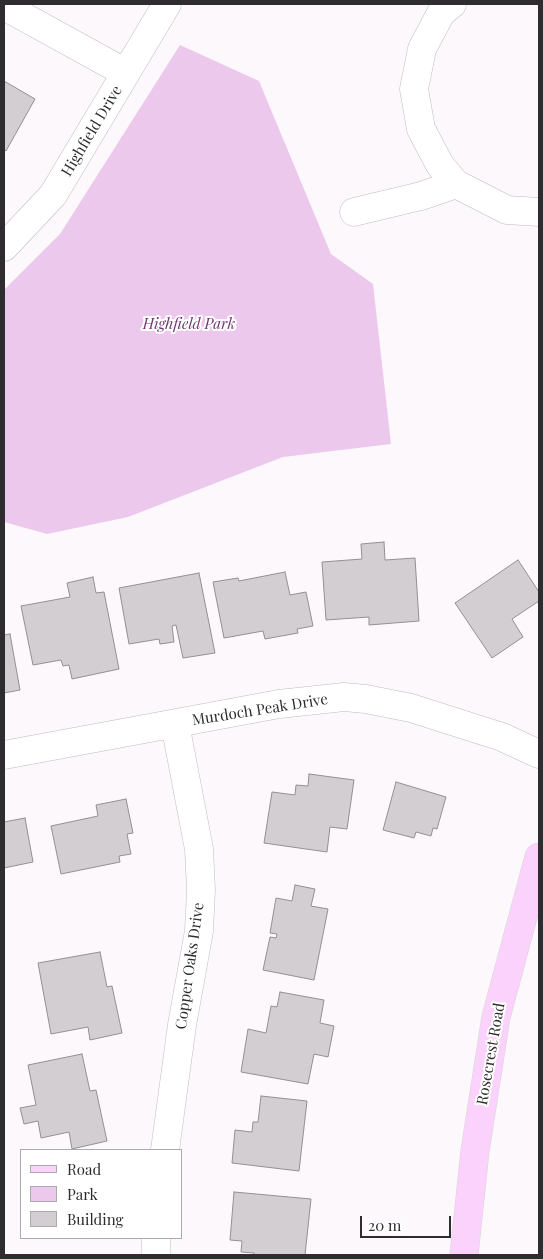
<!DOCTYPE html>
<html>
<head>
<meta charset="utf-8">
<style>
  body { margin:0 }
  #map { position:relative; width:543px; height:1259px; overflow:hidden; background:#fcf8fc; font-family:"Playfair Display",serif }
  canvas { display:block }
  .frame { position:absolute; inset:0; border:5px solid #2e2c2e; pointer-events:none }
  .legend { position:absolute; left:20px; top:1149px; width:162px; height:90px; box-sizing:border-box; background:#fff; border:1px solid #ababab; margin:0; padding:6px 9px; list-style:none; font-size:15px; color:#2e2c2e }
  .legend li { display:flex; align-items:center; gap:10px; height:25px }
  .legend b { width:25px; border:1px solid #ababab }
  .scale { position:absolute; left:360px; top:1216px; width:91px; height:22px; box-sizing:border-box; border:2px solid #2e2c2e; border-top:0; padding-left:6px; font-size:15px; line-height:18px; white-space:nowrap; color:#2e2c2e; -webkit-text-stroke:4px #fff; paint-order:stroke }
</style>
</head>
<body>
<div id="map">
<canvas width="543" height="1259"></canvas>
<div class="frame"></div>
<ul class="legend">
<li><b style="height:6px;background:#fbd2fb"></b>Road</li>
<li><b style="height:14px;background:#ecc9ec"></b>Park</li>
<li><b style="height:14px;background:#d2ced2"></b>Building</li>
</ul>
<div class="scale">20 m</div>
</div>
<script>
const g = document.querySelector('canvas').getContext('2d');
g.lineJoin = 'round';
function fill(path, color) {
  g.fillStyle = color;
  g.fill(path, 'evenodd');
}
function toPath(rows) {
  const path = new Path2D();
  for (const r of rows) {
    path.moveTo(r[0], r[1]);
    for (let i = 2; i < r.length; i += 2) path.lineTo(r[i], r[i + 1]);
  }
  return path;
}
function strokePath(path, color, width, dash) {
  g.strokeStyle = color;
  g.lineWidth = width;
  g.lineCap = dash ? 'butt' : 'round';
  g.setLineDash(dash || []);
  g.stroke(path);
}
function write(font, color, halo, rows, align = 'center') {
  g.font = font + ' "Playfair Display",serif';
  g.lineWidth = 4;
  g.setLineDash([]);
  g.textBaseline = 'middle';
  g.strokeStyle = halo;
  g.fillStyle = color;
  for (const [text, x, y, turn = 0] of rows) {
    g.save();
    g.translate(x, y);
    g.rotate((+turn || 0) * Math.PI / 180);
    g.textAlign = isNaN(turn) ? turn : align;
    if (halo) g.strokeText(text, 0, 0);
    g.fillText(text, 0, 0);
    g.restore();
  }
}
const green = toPath([
  [180,45,259,81,331,254,373,284,391,444,283,457,128,517,47,534,4,522,4,290,60,234]
]);
const building = toPath([
  [4,81,35,99,6,151,4,149,4,81],
  [384,542,385,560,415,558,419,621,369,625,369,617,326,620,322,562,362,559,361,544,384,542],
  [518,560,539,592,539,601,512,619,523,637,492,658,455,603,518,560],
  [285,572,290,595,306,592,313,626,297,629,298,633,265,639,263,631,224,638,213,582,238,578,239,581,285,572],
  [199,573,215,653,183,658,176,625,172,626,174,642,160,644,159,639,129,644,119,588,199,573],
  [93,577,96,593,104,592,119,669,72,679,69,665,63,666,61,660,33,665,21,606,70,597,67,583,93,577],
  [10,634,20,690,4,693,4,635,10,634],
  [309,774,354,780,347,829,330,827,327,852,264,843,272,792,295,795,296,785,308,786,309,774],
  [396,782,446,797,437,829,433,828,431,836,416,832,414,838,383,830,396,782],
  [126,799,133,833,127,834,131,854,119,856,120,862,61,874,51,826,98,816,96,805,126,799],
  [25,818,33,862,4,868,4,822,25,818],
  [295,885,315,889,311,906,328,909,314,980,263,970,270,937,276,938,277,934,270,933,276,898,292,901,295,885],
  [100,952,107,987,112,986,122,1033,90,1040,88,1027,51,1034,38,963,100,952],
  [280,992,324,1000,320,1023,334,1026,328,1057,314,1054,308,1084,241,1072,248,1029,266,1033,271,1006,277,1007,280,992],
  [82,1054,90,1091,96,1090,107,1141,72,1149,69,1132,41,1138,38,1121,24,1124,20,1108,36,1105,28,1065,82,1054],
  [261,1096,307,1101,299,1171,232,1163,235,1130,252,1132,253,1122,258,1122,261,1096],
  [234,1192,311,1199,305,1255,254,1255,254,1253,241,1252,242,1241,230,1240,234,1192]
]);
const minor = toPath([
  [452,4,441,13,422,49,414,89,421,129,440,165,456,184,507,210,539,212],
  [4,6,126,73],
  [354,212,421,196,456,184],
  [4,247,53,195,167,4],
  [4,755,279,704,344,697,366,699,411,708,502,737,539,754],
  [165,1150,182,1025,199,931,201,890,199,849,175,724],
  [156,1255,156,1238]
]);
const major = toPath([
  [464,1255,475,1151,496,1017,539,857]
]);
const streetNames = [
  ["Highfield Drive",92,131,-59],
  ["Murdoch Peak Drive",260,710,-9],
  ["Copper Oaks Drive",190,966,-82],
  ["Rosecrest Road",491,1054,-80]
];
const parkNames = [
  ["Highfield Park",189,324]
];
fill(green, '#ecc9ec');
fill(building, '#d2ced2');
strokePath(building, '#939093', 1);
strokePath(minor, '#bfbbbf', 29);
strokePath(major, '#d5d5d5', 29);
strokePath(minor, '#fff', 28);
strokePath(major, '#fbd2fb', 28);
write('15px', '#2e2c2e', '#fff', streetNames);
write('italic 15px', '#6f3671', '#fff', parkNames);
</script>
</body>
</html>
